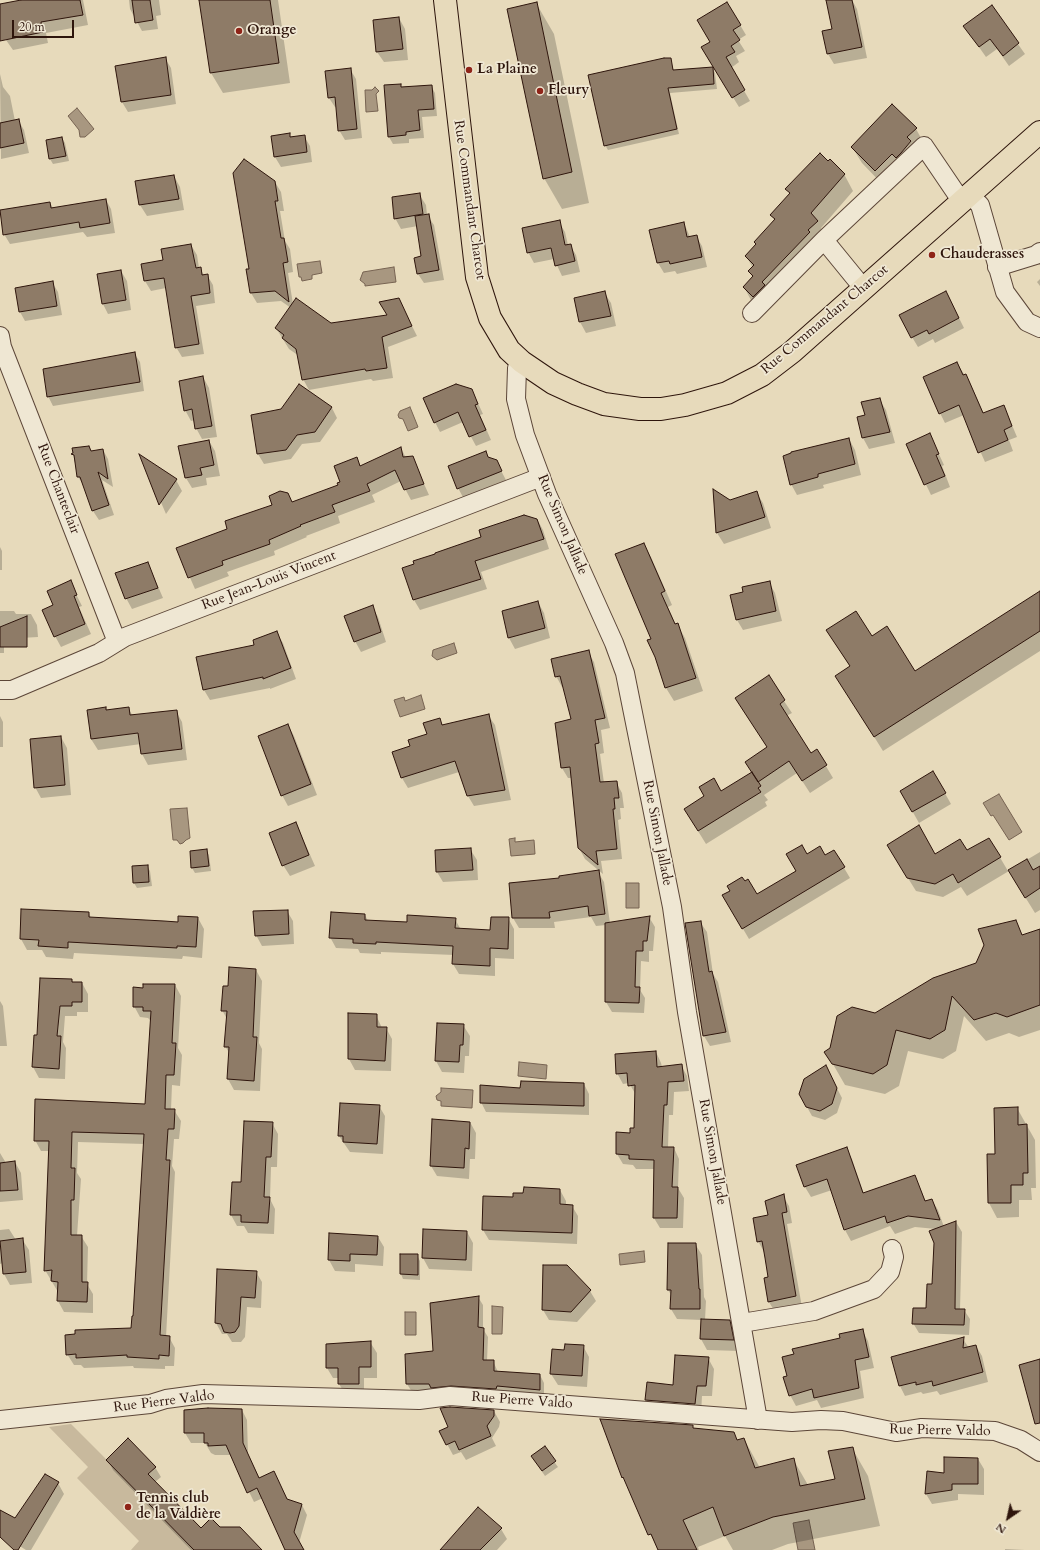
<!DOCTYPE html>
<html>
<head>
<meta charset="utf-8">
<style>
  body { margin:0 }
  #map { position:relative; width:1040px; height:1550px; overflow:hidden; background:#e7dabb; font-family:Cardo,serif }
  canvas { display:block }
  .north { position:absolute; left:988px; top:1498px; width:40px; height:40px; -webkit-text-stroke:3px #efe7d3; paint-order:stroke; rotate:214deg; font-size:11px; font-weight:700; line-height:16px; text-align:center; color:#2e150c }
  .north::after { content:''; display:block; margin:auto; width:14px; height:18px; background:#2e150c; clip-path:polygon(50% 0,100% 100%,50% 72%,0 100%) }
  .scale { position:absolute; left:12px; top:20px; width:62px; height:18px; box-sizing:border-box; border:2px solid #2e150c; border-top:0; padding-left:5px; font-size:12px; line-height:14px; white-space:nowrap; color:#2e150c; -webkit-text-stroke:3px #efe7d3; paint-order:stroke }
</style>
</head>
<body>
<div id="map">
<canvas width="1040" height="1550"></canvas>
<div class="north">N</div>
<div class="scale">20 m</div>
</div>
<script>
const g = document.querySelector('canvas').getContext('2d');
g.lineJoin = 'round';
function fill(path, color) {
  g.fillStyle = color;
  g.fill(path, 'evenodd');
}
function toPath(rows) {
  const path = new Path2D();
  for (const r of rows) {
    path.moveTo(r[0], r[1]);
    for (let i = 2; i < r.length; i += 2) path.lineTo(r[i], r[i + 1]);
  }
  return path;
}
function strokePath(path, color, width, dash) {
  g.strokeStyle = color;
  g.lineWidth = width;
  g.lineCap = dash ? 'butt' : 'round';
  g.setLineDash(dash || []);
  g.stroke(path);
}
function write(font, color, halo, rows, align = 'center') {
  g.font = font + ' Cardo,serif';
  g.lineWidth = 3.5;
  g.setLineDash([]);
  g.textBaseline = 'middle';
  g.strokeStyle = halo;
  g.fillStyle = color;
  for (const [text, x, y, turn = 0] of rows) {
    g.save();
    g.translate(x, y);
    g.rotate((+turn || 0) * Math.PI / 180);
    g.textAlign = isNaN(turn) ? turn : align;
    if (halo) g.strokeText(text, 0, 0);
    g.fillText(text, 0, 0);
    g.restore();
  }
}
const green = toPath([
  [71,1424,101,1454,194,1550,131,1550,139,1541,77,1478,88,1467,49,1427]
]);
const water = toPath([
  [375,87,379,91,376,94,378,111,366,112,365,90,372,90,375,87],
  [77,108,94,129,85,137,80,137,79,130,68,116,77,108],
  [320,261,322,273,312,275,312,279,302,281,301,277,299,277,297,264,320,261],
  [394,267,396,282,365,286,365,284,360,280,363,272,394,267],
  [410,407,418,427,408,431,403,419,399,418,398,415,400,411,410,407],
  [454,643,457,653,437,660,432,656,433,650,454,643],
  [421,695,425,709,400,717,394,700,404,697,405,701,421,695],
  [999,794,1022,832,1009,840,993,815,991,816,983,803,999,794],
  [187,808,190,838,186,840,183,843,180,844,177,840,173,840,170,809,187,808],
  [515,838,515,842,534,840,535,854,511,856,509,839,515,838],
  [626,883,639,883,639,908,626,908,626,883],
  [519,1062,547,1065,546,1079,518,1076,519,1062],
  [441,1088,473,1090,472,1108,441,1106,441,1101,437,1100,436,1096,441,1092,441,1088],
  [644,1251,645,1262,620,1265,619,1254,644,1251],
  [492,1306,503,1307,502,1334,492,1334,492,1306],
  [405,1312,416,1312,416,1335,405,1335,405,1312],
  [809,1520,815,1550,798,1550,793,1523,809,1520]
]);
const shadow = toPath([
  [27,0,83,0,88,25,46,33,48,43,13,50,6,40,0,5],
  [129,0,159,0,161,15,156,16,158,29,142,31,130,9],
  [200,0,278,0,290,83,223,93,211,73],
  [840,0,852,0,857,9,867,58,834,64,828,54],
  [536,3,554,34,589,203,562,209,544,178],
  [727,3,746,35,738,40,745,51,736,56,739,62,731,68,750,101,739,107,708,57,711,42],
  [991,6,1025,54,1009,66,997,49,986,57,964,26],
  [399,18,405,29,408,60,384,62,377,52],
  [165,58,171,68,176,104,128,112,122,102,116,66],
  [670,59,674,71,712,68,715,73,717,89,670,93,679,134,608,150,605,145],
  [350,69,356,79,362,138,345,140,339,130,337,107,335,107,329,98],
  [0,74,3,87,10,96,15,121,18,120,24,130,29,153,1,159],
  [431,86,435,93,437,116,422,117,424,138,409,139,409,143,393,144,389,137,402,88],
  [916,129,925,145,885,187,862,163,852,147],
  [289,134,291,138,304,136,310,146,312,162,281,167,275,157,272,137],
  [62,138,65,143,69,161,53,164,50,159],
  [844,174,853,191,821,228,826,238,753,304,744,287,753,278,749,271,753,268,746,256,775,221,771,215,790,194,787,189],
  [174,176,180,187,184,210,147,216,140,205,136,182],
  [275,182,281,192,284,211,280,211,285,241,290,249,293,272,288,273,293,304,330,324,386,316,404,310,417,336,388,347,393,378,373,381,371,379,309,390,303,379,299,356,289,349,276,328,291,308,281,301,257,303,251,293,247,270,250,269],
  [419,194,426,205,427,215,434,225,444,280,424,283,418,274,422,257,418,226,401,229,395,218],
  [106,200,111,209,115,233,87,237,83,232,10,244,4,234,50,203,53,208],
  [559,222,565,232,568,245,570,245,576,255,580,272,562,276,554,259,534,263,528,252],
  [684,223,690,237,696,236,702,246,707,267,677,274,675,271,664,273,658,263],
  [191,245,197,255,199,268,205,276,207,275,213,285,215,303,196,306,204,354,182,357,176,347,166,288,151,291,145,281,164,261],
  [121,271,127,281,131,310,108,314,103,304,98,275],
  [1040,279,1040,286,1037,282],
  [52,282,58,292,62,315,25,321,20,312],
  [604,292,611,303,616,326,586,333,580,322,575,299],
  [951,302,964,328,935,343,933,339,918,347,912,337],
  [134,353,140,362,144,391,53,406,48,396],
  [957,363,971,385,984,414,1004,406,1017,437,1009,440,1013,451,985,462,964,415,945,423,940,413],
  [203,377,209,388,217,437,202,439,196,428,195,420,191,421,185,410],
  [300,385,332,408,337,418,320,442,302,444,291,459,264,464,258,454,252,416,282,410],
  [472,390,483,414,480,415,491,440,476,446,463,422,440,432,435,422],
  [879,399,886,410,895,443,869,449,863,438,858,418,866,416],
  [930,435,944,465,942,466,950,487,931,495,907,445],
  [849,439,855,450,861,475,823,485,824,488,797,495,791,484],
  [209,441,215,451,220,476,206,478,207,485,192,488,186,478],
  [89,447,91,452,103,450,108,459,113,487,102,480,114,515,99,520,93,511,85,487,78,477,73,454],
  [401,448,406,458,412,457,429,495,411,500,401,481,372,495,375,502,338,516,340,523,306,536,307,537,274,551,275,555,227,572,229,576,195,589,177,548,339,486,357,459,361,467],
  [141,456,176,480,182,491,166,514],
  [489,458,496,461,507,482,464,499,458,488],
  [714,491,730,501,756,492,763,503,771,528,724,544,717,533],
  [537,519,543,530,549,549,481,572,487,589,420,610,414,600],
  [644,544,651,557,672,605,668,607,676,625,677,624,685,638,703,691,674,701,666,688,652,639],
  [0,547,2,551,2,570,0,570],
  [148,563,163,598,132,609,126,598],
  [70,582,82,606,79,607,91,634,61,647,55,636,54,606],
  [769,582,775,593,782,621,743,630,737,620,744,593],
  [1040,593,1040,651,883,751,836,676,850,667,827,630,872,637,915,672],
  [538,602,544,613,550,638,515,649,509,638,503,611],
  [372,606,378,617,386,642,361,652,355,641],
  [0,611,14,611,16,614,31,614,37,625,38,637,4,639,4,653,0,653],
  [276,632,283,643,296,679,270,689,270,688,210,700,204,690,256,645],
  [588,652,594,662,610,728,601,730,604,753,600,754,604,783,616,782,622,793,624,808,620,808,621,819,618,820,622,859,601,861,603,874,585,859,579,848,572,778,568,778,562,768,572,720,564,686,562,687,556,676],
  [768,677,792,713,786,716,811,754,817,751,833,778,810,793,797,773,764,795,768,800,765,802,767,806,706,844,693,823,705,796,721,792,752,773,768,748,736,698],
  [106,708,107,711,128,708,133,716,176,711,182,722,187,760,148,765,142,754,141,744,98,750,91,739],
  [488,715,495,725,511,800,474,806,468,796,459,772,408,788,402,778,393,752,412,746,428,735,439,719,443,726],
  [0,716,3,722,3,747,0,747],
  [288,725,294,736,317,795,288,806,282,795],
  [61,737,67,748,71,795,41,798,35,787],
  [933,772,951,804,919,823,901,791],
  [296,823,315,866,290,876,283,865],
  [989,839,1008,871,1040,852,1040,910,1035,913,1009,871,967,896,961,887,943,897,916,891,896,859,967,852],
  [470,849,477,860,478,880,443,882,437,872],
  [206,850,209,855,211,871,195,873,192,868,191,852],
  [834,851,850,878,749,939,723,895,745,883,756,896,797,872,807,855,825,856],
  [147,866,150,871,152,886,137,888,134,883],
  [598,872,604,882,610,923,649,917,655,927,653,951,649,951,649,962,641,961,640,990,645,998,644,1013,612,1012,606,1002,606,925,596,926,591,917,554,922,555,928,519,928,513,918,560,879],
  [287,911,293,921,294,944,262,946,256,935],
  [89,913,91,918,179,923,198,918,204,929,202,958,183,956,182,959,74,953,73,959,46,957,42,950,27,950,21,939],
  [365,915,368,921,408,923,455,919,461,930,491,931,508,918,514,929,514,959,495,958,495,976,459,974,453,964,454,955,381,952,381,954,360,953,358,949,336,948,330,937],
  [700,922,707,932,713,974,718,982,731,1042,710,1046,704,1036],
  [1020,930,1023,936,1040,930,1040,1030,1019,1037,1009,1033,986,1041,964,1016,956,1051,943,1059,908,1051,899,1086,885,1094,845,1085,826,1052,875,1014,977,964],
  [256,970,262,981,259,1043,262,1049,260,1091,234,1090,228,1079,230,1054,225,1046,227,1019,222,1010,229,988],
  [71,980,74,983,82,983,88,994,88,1012,77,1012,77,1016,65,1016,63,1042,66,1048,65,1079,39,1078,33,1067,35,1036,38,1036],
  [175,985,181,996,178,1048,182,1055,180,1086,172,1085,171,1110,174,1110,181,1121,179,1139,174,1139,172,1166,175,1172,166,1337,169,1337,175,1348,174,1366,165,1366,165,1369,134,1368,133,1366,84,1368,81,1365,74,1365,67,1354,132,1329,134,1317,144,1144,78,1142,77,1173,81,1179,77,1236,81,1236,88,1247,87,1284,93,1294,93,1313,64,1312,58,1301,58,1292,45,1270,49,1151,41,1151,35,1140,146,1105,151,1021,148,1018,140,1017,134,1006,144,989],
  [0,1001,3,1006,7,1046,0,1046],
  [349,1014,376,1015,382,1028,386,1028,392,1039,391,1071,355,1070,349,1059,348,1049],
  [463,1025,470,1036,469,1056,465,1056,464,1073,442,1072,436,1061],
  [656,1052,661,1063,662,1067,681,1065,687,1076,689,1091,674,1092,673,1115,669,1115,668,1148,674,1148,679,1159,678,1188,684,1198,683,1228,660,1228,654,1218,655,1169,636,1169,633,1165,623,1164,617,1154,635,1129,636,1095,629,1083,623,1084,617,1073],
  [826,1067,842,1098,837,1113,825,1120,812,1116,807,1107],
  [584,1084,589,1094,589,1115,486,1112,481,1102,521,1089],
  [379,1106,385,1116,383,1154,350,1152,339,1136],
  [1017,1108,1035,1140,1036,1188,1031,1188,1032,1200,1019,1200,1019,1217,997,1218,989,1203],
  [470,1122,476,1133,475,1159,470,1159,469,1179,437,1176,431,1166],
  [272,1123,278,1134,277,1167,271,1167,270,1199,275,1209,274,1234,248,1233,244,1226,237,1226,231,1215,242,1184],
  [846,1149,852,1159,864,1194,915,1176,926,1202,932,1200,938,1210,944,1227,956,1222,962,1232,960,1310,964,1310,970,1319,969,1335,919,1333,913,1323,927,1309,933,1286,936,1229,915,1227,895,1234,890,1226,851,1241,845,1230,832,1190,811,1197,805,1187],
  [0,1153,6,1163,15,1162,21,1173,23,1200,0,1202],
  [560,1190,566,1201,566,1206,572,1206,578,1216,577,1244,489,1240,483,1230,514,1198,524,1194],
  [783,1196,789,1206,792,1223,787,1224,802,1307,775,1312,769,1302,769,1278,764,1252,758,1241,769,1216],
  [9,1229,16,1240,22,1239,29,1250,32,1283,10,1285,4,1274,3,1263,0,1264,0,1230],
  [467,1232,473,1243,472,1271,429,1269,423,1258],
  [378,1237,384,1247,383,1266,355,1264,355,1272,335,1271,329,1260],
  [695,1244,702,1255,704,1297,706,1301,705,1320,729,1321,736,1332,739,1351,707,1350,701,1339,702,1320,677,1319,671,1309,672,1296,668,1290],
  [401,1255,417,1255,420,1261,420,1280,403,1279,401,1274],
  [256,1272,262,1282,261,1308,247,1307,245,1337,241,1342,232,1342,227,1334,222,1334,216,1323],
  [590,1291,596,1301,577,1322,549,1320,543,1310],
  [478,1297,483,1305,483,1329,488,1337,487,1361,493,1361,498,1372,540,1375,544,1383,544,1398,412,1392,407,1384],
  [862,1330,868,1341,874,1368,860,1371,864,1398,821,1408,817,1400,796,1406,790,1395,841,1339],
  [963,1339,969,1348,976,1346,982,1356,988,1382,940,1395,937,1391,923,1394,921,1392,905,1396,900,1386],
  [370,1342,377,1353,377,1378,364,1378,364,1394,346,1395,339,1384,339,1378,333,1378,327,1368],
  [583,1346,589,1357,587,1387,558,1385,551,1374,565,1351],
  [708,1358,714,1369,712,1396,702,1396,701,1414,652,1411,646,1400,674,1386],
  [242,1410,247,1420,248,1454,260,1479,274,1473,288,1500,302,1505,307,1515,299,1543,303,1550,286,1550,263,1498,254,1502,231,1455,215,1455,211,1453,205,1443,191,1443,185,1433],
  [494,1411,500,1422,499,1427,492,1438,496,1446,466,1460,461,1452,453,1455,440,1431],
  [601,1420,692,1426,694,1430,738,1441,744,1439,760,1468,793,1459,808,1485,837,1480,852,1448,868,1476,880,1526,788,1544,772,1550,733,1550,725,1536,698,1547,699,1550,658,1550,623,1477],
  [544,1448,558,1467,545,1476,532,1457],
  [978,1459,984,1469,984,1495,958,1494,958,1500,932,1504,926,1494,944,1474],
  [108,1460,155,1467,161,1477,155,1482,201,1529,220,1528,261,1550,191,1550,113,1470],
  [58,1483,64,1494,31,1550,26,1550,18,1545],
  [478,1508,501,1529,507,1539,497,1550,446,1550,459,1531,458,1529],
  [1005,1549,1025,1550,1005,1550]
]);
const building = toPath([
  [21,0,80,0,83,15,41,22,43,32,0,41,0,4,21,0],
  [132,0,150,0,153,20,135,23,132,0],
  [199,0,270,0,279,63,210,73,199,0],
  [826,0,852,0,862,47,827,54,822,31,832,29,826,0],
  [537,2,572,172,543,179,507,9,537,2],
  [727,2,741,25,733,30,740,40,731,46,735,52,726,57,745,90,732,98,701,47,710,42,697,20,727,2],
  [992,5,1019,43,1003,56,990,39,979,47,963,26,992,5],
  [399,17,403,49,376,52,373,20,399,17],
  [166,57,171,95,121,102,115,66,166,57],
  [664,58,671,58,673,70,713,67,714,84,668,88,677,129,604,146,588,75,664,58],
  [351,68,357,129,338,131,335,97,328,98,325,71,351,68],
  [401,84,401,87,432,85,434,109,418,110,420,130,406,132,406,135,388,137,384,85,401,84],
  [892,104,917,128,907,137,911,141,901,153,896,158,892,154,875,171,851,147,892,104],
  [19,119,24,143,0,148,0,123,19,119],
  [290,133,290,137,305,135,307,152,274,157,271,136,290,133],
  [62,137,66,156,49,159,46,140,62,137],
  [820,153,828,161,830,159,845,174,811,213,818,221,808,230,810,232,762,282,765,285,753,297,743,287,753,276,748,271,754,265,745,256,756,244,754,242,775,219,770,215,790,193,785,189,820,153],
  [244,159,275,181,278,201,275,201,281,238,284,238,288,262,283,263,289,302,275,291,250,293,246,269,249,269,233,173,244,159],
  [174,175,179,199,139,205,135,181,174,175],
  [420,193,423,214,394,219,392,197,420,193],
  [106,199,110,223,80,228,79,222,3,235,0,210,50,202,51,208,106,199],
  [429,214,439,270,417,274,414,258,421,256,415,216,429,214],
  [560,220,565,245,571,244,575,261,555,266,551,248,527,253,522,228,560,220],
  [684,222,687,237,697,235,702,257,670,264,669,261,657,263,649,230,684,222],
  [191,244,196,268,201,267,202,275,208,274,210,293,191,296,199,344,175,348,164,278,144,281,141,264,163,260,161,249,191,244],
  [121,270,126,300,102,304,97,274,121,270],
  [53,281,57,306,19,312,15,288,53,281],
  [605,291,611,316,579,322,574,298,605,291],
  [946,291,959,318,929,334,927,330,911,338,899,315,946,291],
  [296,298,331,323,387,315,379,302,399,298,412,326,382,337,387,368,366,371,365,369,302,380,296,349,282,338,284,335,275,328,296,298],
  [135,352,140,382,47,397,43,369,135,352],
  [957,362,963,375,966,374,983,413,1004,405,1012,426,1004,430,1008,440,978,453,959,405,939,414,923,377,957,362],
  [203,376,212,426,195,429,192,409,184,411,179,381,203,376],
  [299,384,332,407,315,432,297,435,286,450,257,454,251,415,281,409,299,384],
  [456,384,472,389,478,404,475,405,486,430,469,437,458,412,434,423,423,398,456,384],
  [880,398,890,432,862,438,857,417,865,415,861,402,880,398],
  [930,433,939,454,936,455,945,476,924,485,906,444,930,433],
  [849,438,855,464,818,474,818,477,790,485,783,456,791,453,791,452,849,438],
  [209,440,214,465,200,468,202,475,185,478,178,446,209,440],
  [89,446,91,451,103,449,108,479,98,472,109,505,92,511,80,477,77,477,74,455,71,454,73,453,72,448,89,446],
  [401,447,403,457,413,456,424,484,404,490,395,470,367,484,370,491,332,505,335,512,300,525,301,526,269,540,270,544,222,561,223,565,188,578,176,548,227,529,225,521,272,505,269,496,280,491,288,493,292,502,338,485,337,483,340,482,334,466,357,457,360,466,401,447],
  [486,451,488,457,497,460,502,471,457,489,448,466,486,451],
  [139,454,177,479,159,505,139,454],
  [713,489,730,500,757,491,765,517,716,533,713,489],
  [524,515,537,519,544,539,475,561,481,579,413,600,402,568,414,564,413,561,435,554,435,553,481,537,479,530,524,515],
  [644,543,665,591,661,593,675,624,678,623,696,678,665,688,655,657,647,640,651,639,615,554,644,543],
  [148,562,158,588,125,599,115,573,148,562],
  [71,580,77,595,74,596,85,624,54,637,42,610,53,605,47,591,71,580],
  [770,581,776,611,736,620,730,595,743,592,742,587,770,581],
  [1040,591,1040,631,874,737,835,676,850,666,826,630,856,611,872,636,887,626,915,671,1040,591],
  [538,601,545,628,508,638,502,611,538,601],
  [373,605,381,632,354,642,344,616,373,605],
  [27,616,27,647,0,647,0,627,27,616],
  [277,631,291,668,263,679,263,677,203,690,196,657,254,645,253,640,277,631],
  [589,650,605,718,595,720,599,743,595,744,600,782,617,781,619,798,614,798,615,809,613,809,617,849,596,851,598,865,578,848,570,767,561,768,555,723,571,719,560,676,555,677,551,659,589,650],
  [769,675,785,700,780,704,811,753,817,749,827,765,802,781,789,761,758,782,745,762,767,747,735,698,769,675],
  [106,707,106,710,129,707,130,715,177,710,182,749,141,754,138,733,91,739,87,710,106,707],
  [489,714,505,790,467,796,455,761,401,778,392,752,410,746,408,740,427,734,423,723,440,718,442,725,489,714],
  [288,724,311,784,281,796,258,736,288,724],
  [61,736,65,785,34,788,30,739,61,736],
  [933,771,946,793,912,812,900,791,933,771],
  [752,772,761,786,758,788,761,792,698,831,684,809,704,796,699,787,714,778,721,791,752,772],
  [296,822,309,855,282,866,269,833,296,822],
  [919,825,935,854,960,839,967,850,989,838,1001,857,958,883,953,874,935,884,907,878,887,845,919,825],
  [802,845,807,854,820,846,825,855,834,850,845,867,742,929,722,895,730,891,727,886,742,877,745,881,748,879,757,894,796,871,786,854,802,845],
  [471,848,473,870,436,872,435,850,471,848],
  [207,849,209,866,191,868,190,851,207,849],
  [1027,859,1033,870,1040,866,1040,888,1025,898,1008,870,1027,859],
  [148,865,149,882,133,883,132,866,148,865],
  [599,870,605,914,589,916,588,906,549,912,550,918,512,918,509,883,559,878,559,876,599,870],
  [21,909,89,912,89,917,164,921,178,922,178,916,198,917,196,947,177,946,177,948,68,942,68,948,38,946,39,940,20,939,21,909],
  [288,910,289,934,255,936,253,911,288,910],
  [331,912,365,914,365,920,407,922,407,915,456,918,455,928,490,930,491,917,509,917,508,949,490,948,490,966,452,964,453,946,376,942,376,944,353,943,353,939,329,938,331,912],
  [650,916,647,941,643,941,643,951,636,951,635,987,640,987,639,1003,605,1002,605,923,650,916],
  [1016,920,1022,935,1040,929,1040,1005,1007,1017,996,1013,974,1020,952,996,945,1030,930,1039,896,1030,887,1065,873,1074,832,1064,824,1052,830,1048,837,1016,852,1007,875,1013,933,978,976,963,984,945,978,929,1016,920],
  [701,921,709,972,712,971,726,1032,703,1036,685,923,701,921],
  [229,967,256,969,253,1037,257,1037,254,1081,227,1079,229,1047,224,1047,227,1011,221,1011,223,986,228,986,229,967],
  [40,978,72,979,72,982,82,982,82,1002,72,1002,72,1006,60,1006,57,1036,61,1036,59,1069,32,1067,34,1035,37,1035,40,978],
  [143,984,175,984,172,1043,176,1043,174,1075,166,1075,165,1109,175,1109,174,1129,168,1129,166,1160,170,1160,160,1335,170,1336,169,1356,159,1355,159,1359,127,1357,127,1355,76,1358,76,1354,66,1355,65,1335,75,1334,75,1330,131,1328,132,1316,133,1316,144,1134,72,1132,71,1168,75,1168,74,1200,71,1200,71,1235,82,1235,82,1282,88,1282,87,1302,57,1301,58,1282,51,1281,52,1270,44,1271,49,1141,34,1141,35,1099,145,1104,151,1011,143,1011,143,1007,133,1007,133,987,143,988,143,984],
  [348,1013,377,1014,377,1027,387,1027,385,1061,348,1059,348,1013],
  [437,1023,464,1024,463,1045,460,1045,459,1062,435,1061,437,1023],
  [656,1051,657,1067,682,1064,684,1081,668,1082,667,1105,664,1105,662,1147,674,1147,672,1187,678,1187,677,1218,653,1218,654,1160,629,1159,629,1155,616,1154,616,1132,630,1133,630,1128,634,1128,635,1085,628,1086,627,1073,616,1074,615,1054,656,1051],
  [826,1065,837,1088,832,1104,820,1111,806,1107,799,1094,804,1079,826,1065],
  [521,1081,584,1083,584,1106,480,1103,480,1085,520,1088,521,1081],
  [340,1103,380,1105,377,1144,343,1142,343,1136,338,1136,340,1103],
  [1018,1107,1018,1125,1027,1124,1028,1173,1023,1173,1023,1185,1011,1185,1011,1203,988,1203,987,1154,995,1154,994,1108,1018,1107],
  [432,1119,470,1122,469,1149,465,1148,464,1168,430,1166,432,1119],
  [244,1121,273,1122,271,1157,266,1157,264,1197,270,1197,268,1223,241,1222,241,1215,230,1215,232,1182,241,1182,244,1121],
  [847,1147,863,1193,915,1175,925,1201,932,1199,940,1220,908,1216,887,1223,885,1216,844,1230,827,1179,804,1187,796,1165,847,1147],
  [15,1161,18,1190,0,1191,0,1163,15,1161],
  [524,1187,560,1189,560,1204,573,1205,572,1233,482,1230,483,1196,513,1197,513,1193,523,1193,524,1187],
  [784,1194,787,1212,782,1213,796,1296,768,1302,764,1278,768,1277,765,1258,762,1241,757,1242,753,1218,768,1215,765,1201,784,1194],
  [956,1221,955,1309,965,1309,964,1325,912,1324,913,1308,926,1308,927,1284,932,1284,934,1243,929,1231,956,1221],
  [423,1229,467,1231,466,1260,422,1258,423,1229],
  [329,1233,378,1236,377,1255,350,1254,350,1261,328,1260,329,1233],
  [23,1238,26,1272,3,1274,0,1241,23,1238],
  [668,1243,696,1243,699,1289,700,1289,700,1309,670,1309,671,1290,667,1290,668,1243],
  [400,1254,418,1254,418,1275,400,1274,400,1254],
  [543,1265,567,1265,591,1290,571,1312,542,1310,543,1265],
  [217,1269,257,1271,255,1298,241,1297,239,1326,235,1332,230,1333,224,1332,221,1324,215,1323,217,1269],
  [479,1296,478,1327,484,1328,483,1360,494,1360,494,1371,540,1374,540,1390,497,1386,496,1389,451,1386,431,1388,429,1384,406,1384,405,1354,433,1351,430,1303,479,1296],
  [701,1319,730,1320,734,1340,700,1339,701,1319],
  [863,1329,869,1357,855,1360,859,1388,814,1398,812,1389,789,1396,783,1377,787,1376,782,1357,794,1354,792,1349,840,1338,839,1334,863,1329],
  [964,1337,963,1348,976,1345,983,1372,933,1386,932,1381,916,1385,916,1382,899,1386,891,1357,964,1337],
  [371,1341,371,1367,359,1367,359,1384,338,1384,338,1368,326,1368,326,1344,371,1341],
  [565,1344,584,1345,582,1376,550,1374,552,1349,564,1350,565,1344],
  [675,1355,709,1357,706,1386,697,1386,695,1404,645,1400,647,1382,673,1385,675,1355],
  [1040,1359,1040,1423,1035,1424,1019,1365,1040,1359],
  [450,1407,494,1410,494,1416,487,1426,491,1436,459,1450,455,1441,446,1445,439,1431,448,1427,440,1408,450,1407],
  [208,1408,242,1409,243,1443,259,1478,274,1471,287,1499,302,1504,294,1532,304,1550,285,1550,257,1488,247,1493,226,1445,208,1446,208,1443,204,1443,204,1433,184,1433,184,1410,208,1408],
  [600,1419,693,1425,693,1428,734,1432,737,1440,744,1438,755,1468,794,1458,800,1486,835,1479,828,1451,853,1447,865,1499,773,1517,724,1536,713,1507,683,1520,697,1550,658,1550,651,1534,648,1535,623,1477,622,1478,600,1419],
  [128,1438,156,1467,148,1474,201,1528,211,1518,220,1527,240,1527,262,1550,194,1550,106,1460,128,1438],
  [545,1446,556,1461,542,1471,531,1456,545,1446],
  [944,1457,978,1458,978,1484,952,1484,952,1490,925,1494,927,1471,944,1473,944,1457],
  [45,1474,59,1482,18,1550,14,1550,0,1537,0,1510,15,1518,45,1474],
  [478,1507,502,1528,480,1550,440,1550,478,1507]
]);
const street = toPath([
  [970,195,980,205,1005,292,1027,322,1040,328],
  [824,240,864,289],
  [997,267,1036,255,1040,252],
  [752,313,824,240,924,146,962,202],
  [0,336,2,347,117,642],
  [522,362,517,368,516,399,525,435,547,494,614,643,625,673,672,907,687,1012,758,1420],
  [0,690,12,690,99,653,125,637,541,477],
  [742,1323,814,1311,874,1289,890,1272,894,1257,892,1249],
  [0,1420,150,1404,166,1399,203,1394,419,1400,450,1396,792,1422,821,1420,843,1421,896,1432,922,1428,995,1431,1021,1440,1040,1452]
]);
const primary = toPath([
  [445,0,477,277,490,318,509,350,522,362,553,383,577,394,604,404,640,409,661,409,685,405,727,393,762,375,792,352,1040,132]
]);
const markers = [
  [239,31,4,"#8f2418"],
  [469,70,4,"#8f2418"],
  [540,91,4,"#8f2418"],
  [932,255,4,"#8f2418"],
  [128,1507,4,"#8f2418"]
];
const poiNames = [
  ["Orange",247,31],
  ["La Plaine",477,70],
  ["Fleury",548,91],
  ["Chauderasses",940,255],
  ["Tennis club",136,1499],
  ["de la Valdière",136,1515]
];
const streetNames = [
  ["Rue Commandant Charcot",469,200,82],
  ["Rue Commandant Charcot",825,320,-40],
  ["Rue Chanteclair",58,489,69],
  ["Rue Simon Jallade",562,525,67],
  ["Rue Jean-Louis Vincent",269,581,-21],
  ["Rue Simon Jallade",657,833,79],
  ["Rue Simon Jallade",712,1152,80],
  ["Rue Pierre Valdo",522,1401,4],
  ["Rue Pierre Valdo",164,1402,-7],
  ["Rue Pierre Valdo",940,1431,1]
];
fill(green, '#c8b99d');
fill(water, '#a89780');
strokePath(water, '#776352', 1);
fill(shadow, '#0003');
fill(building, '#8e7b67');
strokePath(building, '#2e150c', 1);
strokePath(street, '#5c4638', 20);
strokePath(primary, '#2e150c', 24);
strokePath(street, '#efe7d3', 18);
strokePath(primary, '#e7dabb', 22);
for (const [x, y, r, color] of markers) {
  const dot = new Path2D();
  dot.arc(x, y, r, 0, 2 * Math.PI);
  g.fillStyle = color;
  g.fill(dot);
  strokePath(dot, '#efe7d3', 1.5);
}
write('bold 14px', '#2e150c', '#efe7d3', poiNames, 'left');
write('14px', '#2e150c', '#efe7d3', streetNames);
</script>
</body>
</html>
